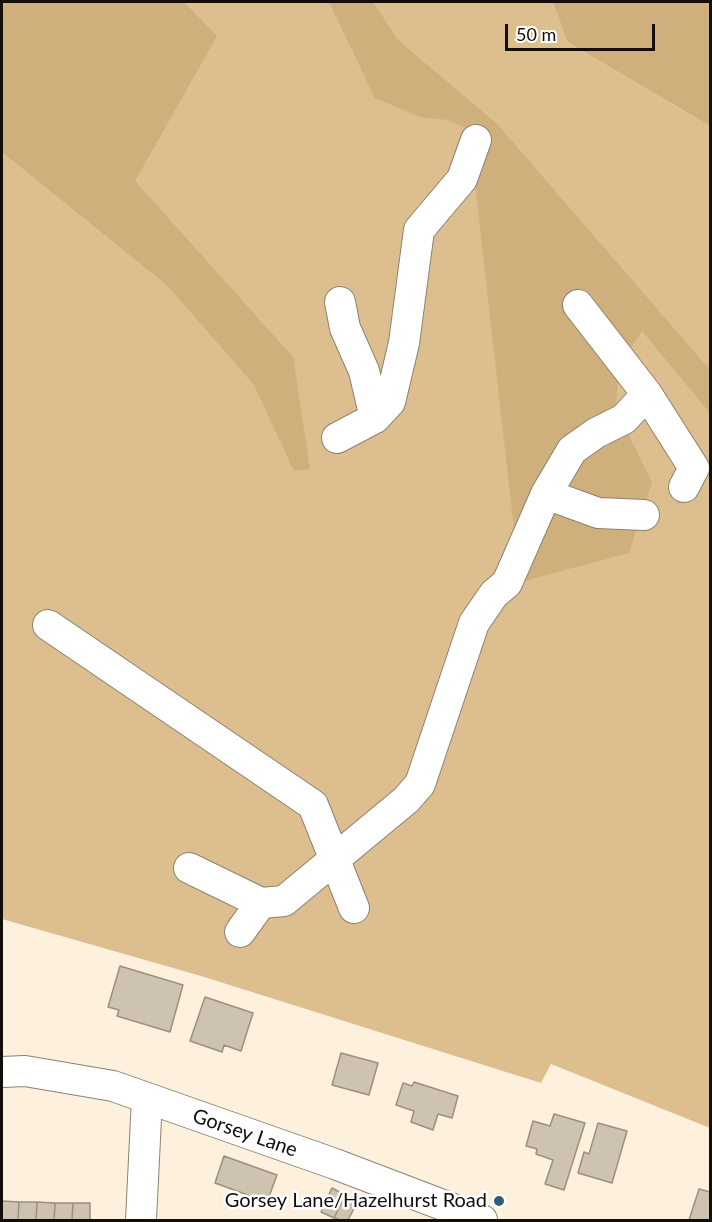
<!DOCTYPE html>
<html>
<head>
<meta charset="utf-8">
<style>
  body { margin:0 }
  #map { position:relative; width:712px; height:1222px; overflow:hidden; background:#fdf1dd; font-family:Lato,sans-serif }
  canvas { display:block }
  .frame { position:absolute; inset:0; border:3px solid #120e08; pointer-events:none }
  .scale { position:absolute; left:505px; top:24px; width:150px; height:27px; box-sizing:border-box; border:3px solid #120e08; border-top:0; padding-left:8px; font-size:18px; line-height:21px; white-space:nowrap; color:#120e08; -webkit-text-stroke:4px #fff; paint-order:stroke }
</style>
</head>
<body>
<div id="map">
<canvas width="712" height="1222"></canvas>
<div class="frame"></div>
<div class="scale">50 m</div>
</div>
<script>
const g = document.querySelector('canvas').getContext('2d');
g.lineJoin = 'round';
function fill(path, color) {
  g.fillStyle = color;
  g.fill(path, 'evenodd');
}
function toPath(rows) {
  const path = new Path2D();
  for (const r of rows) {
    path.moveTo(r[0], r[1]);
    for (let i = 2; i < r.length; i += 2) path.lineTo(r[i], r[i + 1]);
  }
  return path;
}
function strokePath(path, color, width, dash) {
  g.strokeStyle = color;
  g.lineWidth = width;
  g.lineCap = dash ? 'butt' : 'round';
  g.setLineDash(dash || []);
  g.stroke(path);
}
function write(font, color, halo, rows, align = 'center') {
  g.font = font + ' Lato,sans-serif';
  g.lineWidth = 5;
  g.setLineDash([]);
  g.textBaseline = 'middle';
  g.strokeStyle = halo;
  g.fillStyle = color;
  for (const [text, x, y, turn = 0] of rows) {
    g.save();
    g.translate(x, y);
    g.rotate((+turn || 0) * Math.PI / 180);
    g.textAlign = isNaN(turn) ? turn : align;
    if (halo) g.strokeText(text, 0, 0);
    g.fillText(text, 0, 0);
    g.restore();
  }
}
const green = toPath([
  [2,2,553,2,567,42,710,126,710,1128,551,1064,541,1083,201,976,2,919]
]);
const forest = toPath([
  [2,2,184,2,217,36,135,181,293,357,310,469,294,471,254,385,168,286,2,152],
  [329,2,373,2,398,40,497,124,710,370,710,413,642,331,619,365,616,409,652,482,629,553,520,582,469,130,448,120,420,117,375,98],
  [553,2,710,2,710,126,567,42]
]);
const building = toPath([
  [120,966,183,985,170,1032,117,1016,119,1010,108,1007,120,966],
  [205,997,253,1013,241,1051,224,1045,222,1052,190,1041,205,997],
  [341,1053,378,1063,369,1095,332,1085,341,1053],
  [414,1082,458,1096,452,1118,438,1114,433,1130,411,1122,414,1111,396,1105,403,1083,412,1086,414,1082],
  [554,1114,585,1123,564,1190,545,1184,553,1160,536,1154,537,1149,526,1146,533,1121,550,1126,554,1114],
  [598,1123,627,1131,612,1183,578,1173,584,1152,589,1154,598,1123],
  [224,1156,277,1175,267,1202,215,1183,224,1156],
  [332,1188,345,1195,334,1218,321,1212,332,1188],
  [699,1189,710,1192,710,1220,689,1220,699,1189],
  [345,1195,358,1201,348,1220,340,1220,334,1218,345,1195],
  [2,1201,19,1202,18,1220,2,1220,2,1201],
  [19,1202,37,1202,36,1220,18,1220,19,1202],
  [37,1202,55,1203,54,1220,36,1220,37,1202],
  [55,1203,73,1203,72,1220,54,1220,55,1203],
  [73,1203,90,1203,90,1220,72,1220,73,1203]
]);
const minor = toPath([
  [340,302,345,328,364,371,375,418],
  [578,305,647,394],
  [337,438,375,418,390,402,404,343,419,230,462,179,476,140],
  [546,494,572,450,596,433,624,419,647,394,694,468,684,487],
  [48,625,313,805,354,908],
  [189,868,261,903,284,901,406,800,420,784,474,623,494,594,507,583,546,494,598,513,644,515],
  [240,932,261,903],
  [2,1072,25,1071,113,1086,335,1164,482,1220],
  [141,1220,147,1098]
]);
const markers = [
  [499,1201,6,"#2d5d7b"]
];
const streetNames = [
  ["Gorsey Lane",245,1133,19]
];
const poiNames = [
  ["Gorsey Lane/Hazelhurst Road",487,1201]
];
fill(green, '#dcbe8f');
fill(forest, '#cfaf7c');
fill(building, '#cec2b0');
strokePath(building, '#9b907e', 1.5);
strokePath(minor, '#8d8271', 32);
strokePath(minor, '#fff', 30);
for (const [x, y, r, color] of markers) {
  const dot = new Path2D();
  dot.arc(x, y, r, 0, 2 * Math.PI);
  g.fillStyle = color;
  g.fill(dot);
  strokePath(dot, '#fff', 2);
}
write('20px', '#120e08', '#fff', streetNames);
write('20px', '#120e08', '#fff', poiNames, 'right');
</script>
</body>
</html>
